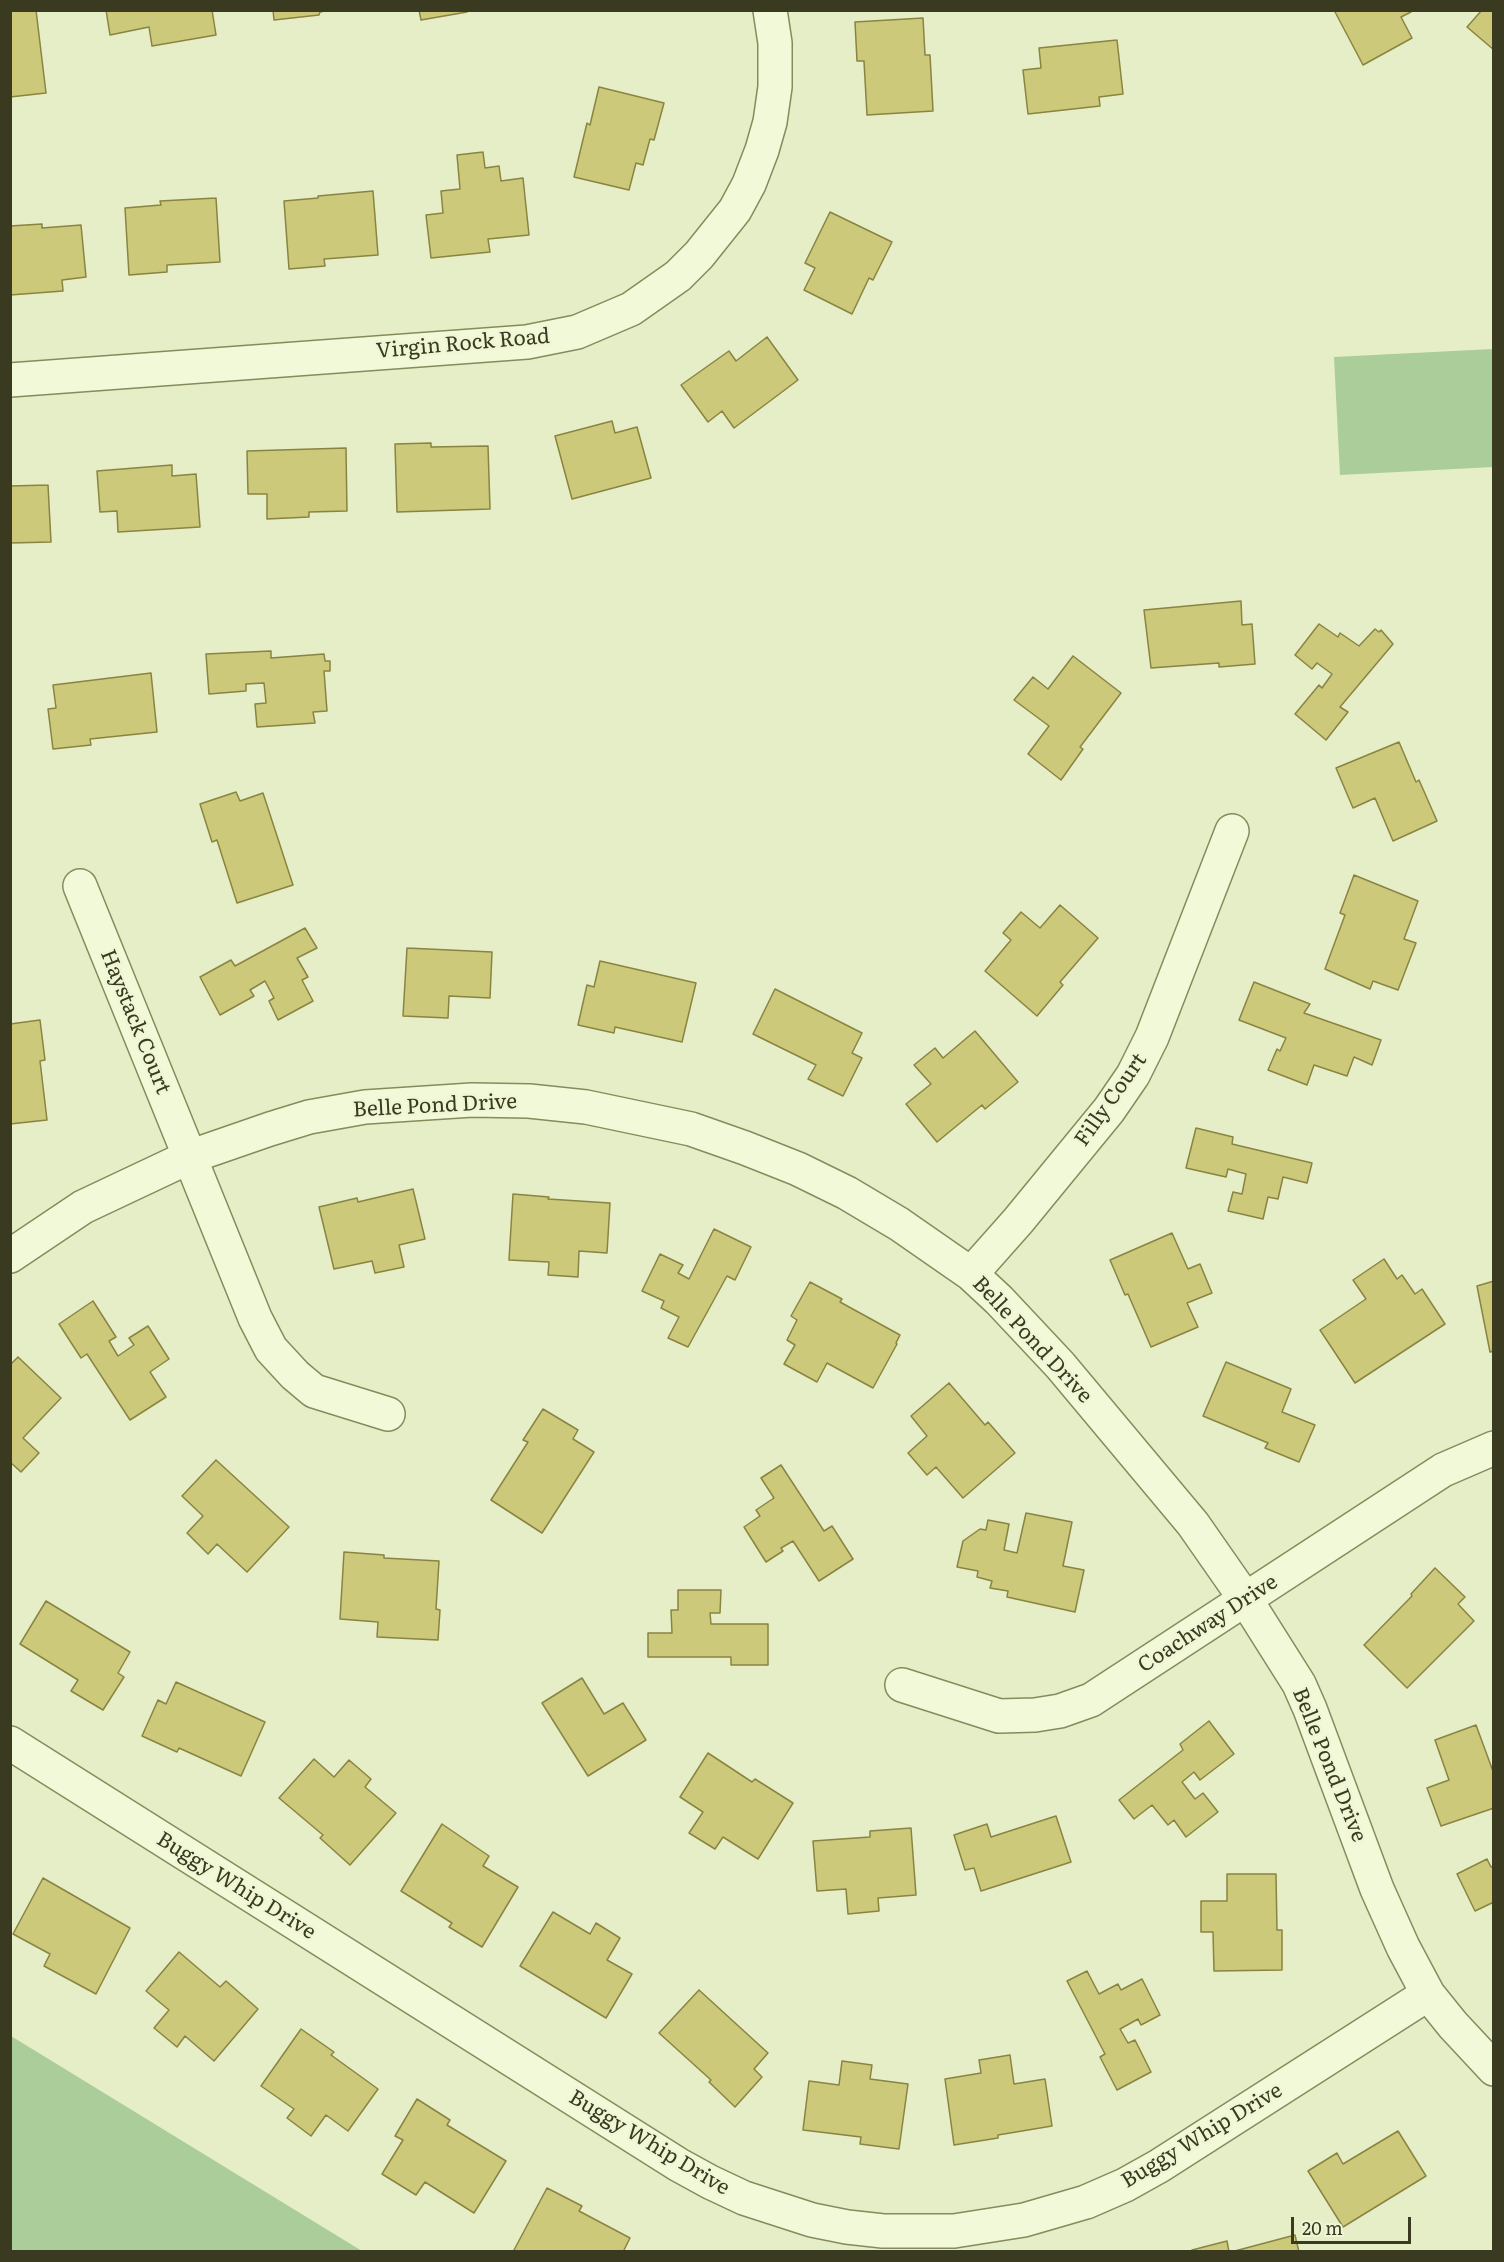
<!DOCTYPE html>
<html>
<head>
<meta charset="utf-8">
<style>
  body { margin:0 }
  #map { position:relative; width:1504px; height:2262px; overflow:hidden; background:#e5eec6; font-family:Literata,serif }
  canvas { display:block }
  .frame { position:absolute; inset:0; border:12px solid #393a1f; pointer-events:none }
  .scale { position:absolute; left:1291px; top:2217px; width:120px; height:27px; box-sizing:border-box; border:3px solid #393a1f; border-top:0; padding-left:8px; font-size:18px; line-height:21px; white-space:nowrap; color:#393a1f; -webkit-text-stroke:4px #eef6d5; paint-order:stroke }
</style>
</head>
<body>
<div id="map">
<canvas width="1504" height="2262"></canvas>
<div class="frame"></div>
<div class="scale">20 m</div>
</div>
<script>
const g = document.querySelector('canvas').getContext('2d');
g.lineJoin = 'round';
function fill(path, color) {
  g.fillStyle = color;
  g.fill(path, 'evenodd');
}
function toPath(rows) {
  const path = new Path2D();
  for (const r of rows) {
    path.moveTo(r[0], r[1]);
    for (let i = 2; i < r.length; i += 2) path.lineTo(r[i], r[i + 1]);
  }
  return path;
}
function strokePath(path, color, width, dash) {
  g.strokeStyle = color;
  g.lineWidth = width;
  g.lineCap = dash ? 'butt' : 'round';
  g.setLineDash(dash || []);
  g.stroke(path);
}
function write(font, color, halo, rows, align = 'center') {
  g.font = font + ' Literata,serif';
  g.lineWidth = 5;
  g.setLineDash([]);
  g.textBaseline = 'middle';
  g.strokeStyle = halo;
  g.fillStyle = color;
  for (const [text, x, y, turn = 0] of rows) {
    g.save();
    g.translate(x, y);
    g.rotate((+turn || 0) * Math.PI / 180);
    g.textAlign = isNaN(turn) ? turn : align;
    if (halo) g.strokeText(text, 0, 0);
    g.fillText(text, 0, 0);
    g.restore();
  }
}
const green = toPath([
  [1493,349,1493,467,1340,475,1334,357],
  [10,2036,11,2036,362,2251,11,2251]
]);
const building = toPath([
  [10,10,36,10,46,93,10,97,10,10],
  [106,10,212,10,216,35,152,46,149,27,110,35,106,10],
  [273,10,330,10,320,12,319,15,274,20,273,10],
  [419,10,466,10,467,12,421,20,419,10],
  [1334,10,1410,10,1411,12,1401,17,1412,38,1363,65,1334,10],
  [1482,10,1494,10,1494,50,1467,27,1482,10],
  [923,18,925,55,930,55,933,111,867,115,864,61,857,61,855,22,923,18],
  [1117,40,1123,94,1099,97,1100,106,1028,114,1023,70,1041,68,1039,48,1117,40],
  [599,87,664,103,654,140,650,139,643,165,636,163,629,190,574,177,587,123,590,125,599,87],
  [483,152,485,168,499,166,501,181,523,178,529,235,488,239,490,252,431,258,426,215,443,213,441,191,460,189,457,155,483,152],
  [373,191,378,255,324,259,325,266,289,269,284,201,318,198,318,196,373,191],
  [216,198,220,262,167,265,167,272,129,275,125,208,161,205,160,201,216,198],
  [830,212,892,242,873,280,869,278,852,314,804,290,815,268,805,263,830,212],
  [42,224,42,228,81,225,86,277,62,280,63,291,10,295,10,226,42,224],
  [767,337,798,380,734,428,722,411,708,422,681,385,729,351,736,361,767,337],
  [612,421,615,433,637,427,651,478,572,499,555,436,612,421],
  [431,443,431,447,488,446,490,509,397,512,395,444,431,443],
  [346,448,347,511,309,512,309,517,267,519,267,494,248,494,247,451,346,448],
  [172,465,172,476,196,474,200,527,118,532,117,511,100,512,97,471,172,465],
  [48,485,51,542,10,543,10,486,48,485],
  [1241,601,1242,625,1252,624,1255,664,1219,667,1219,663,1151,668,1144,610,1241,601],
  [1319,624,1338,637,1340,633,1359,646,1375,629,1379,632,1381,630,1393,644,1340,707,1348,712,1326,740,1295,714,1319,685,1322,688,1332,674,1317,663,1312,669,1295,655,1319,624],
  [271,651,271,658,324,654,325,661,330,661,330,671,324,671,327,711,313,712,315,723,257,727,255,704,266,703,264,683,246,684,246,691,209,694,206,654,271,651],
  [1073,656,1121,693,1080,747,1083,749,1061,780,1028,754,1049,726,1014,700,1033,677,1048,689,1073,656],
  [151,673,157,732,90,739,91,745,53,749,48,709,56,708,53,685,151,673],
  [1399,742,1416,782,1419,780,1437,821,1393,841,1375,798,1353,808,1336,768,1399,742],
  [236,792,240,801,263,793,293,885,237,903,217,840,212,842,200,804,236,792],
  [1354,875,1418,901,1404,939,1416,943,1398,990,1373,981,1370,989,1325,969,1345,915,1340,913,1354,875],
  [1060,905,1098,938,1060,982,1063,985,1037,1016,985,971,1011,940,1003,933,1021,912,1040,928,1060,905],
  [305,928,317,948,297,958,308,977,302,980,313,1001,278,1020,269,1001,274,998,265,981,250,990,254,996,220,1015,200,977,231,960,235,966,305,928],
  [407,948,492,952,490,998,449,996,448,1018,403,1016,407,948],
  [600,961,696,983,682,1042,615,1027,614,1033,578,1025,587,985,594,987,600,961],
  [1254,982,1310,1004,1304,1013,1381,1040,1372,1065,1354,1057,1347,1076,1314,1065,1307,1085,1268,1070,1277,1049,1280,1051,1286,1038,1239,1020,1254,982],
  [775,989,862,1033,852,1053,862,1058,843,1096,808,1079,816,1065,753,1034,775,989],
  [40,1020,45,1060,40,1061,47,1120,10,1124,10,1024,40,1020],
  [975,1031,1018,1082,985,1109,982,1105,937,1142,906,1104,931,1084,914,1065,935,1048,943,1058,975,1031],
  [1196,1128,1233,1137,1232,1144,1312,1163,1307,1183,1283,1177,1278,1199,1268,1197,1263,1219,1228,1211,1233,1192,1242,1194,1246,1174,1228,1169,1226,1177,1186,1168,1196,1128],
  [413,1189,425,1239,399,1245,404,1267,375,1273,372,1261,334,1269,319,1207,357,1198,358,1202,413,1189],
  [513,1194,549,1197,548,1199,610,1203,607,1253,579,1251,578,1277,548,1275,549,1262,509,1260,513,1194],
  [714,1229,751,1247,735,1280,727,1276,688,1347,668,1338,679,1317,661,1308,664,1301,642,1291,660,1254,683,1265,678,1273,689,1279,714,1229],
  [1172,1233,1188,1269,1200,1264,1212,1293,1187,1303,1198,1327,1151,1347,1128,1294,1125,1295,1110,1260,1172,1233],
  [1384,1259,1397,1279,1402,1275,1415,1294,1422,1289,1445,1324,1355,1383,1320,1330,1366,1299,1353,1280,1384,1259],
  [1494,1281,1494,1351,1490,1352,1477,1286,1494,1281],
  [810,1282,842,1299,840,1302,900,1335,896,1343,897,1344,873,1388,827,1363,817,1382,784,1364,795,1345,787,1340,797,1320,791,1316,810,1282],
  [93,1301,116,1337,109,1341,118,1356,134,1345,129,1338,148,1326,169,1359,150,1372,166,1397,130,1420,87,1354,81,1358,59,1324,93,1301],
  [18,1357,61,1398,23,1438,39,1453,21,1472,10,1462,10,1365,18,1357],
  [1226,1362,1291,1389,1282,1412,1315,1425,1299,1462,1265,1448,1268,1443,1203,1416,1226,1362],
  [949,1383,985,1425,988,1422,1015,1453,963,1498,936,1467,927,1475,908,1453,927,1436,911,1416,949,1383],
  [543,1409,578,1430,573,1439,594,1452,542,1533,491,1500,528,1442,523,1440,543,1409],
  [216,1460,289,1527,247,1572,217,1544,208,1554,187,1533,203,1516,182,1496,216,1460],
  [781,1465,824,1531,832,1526,853,1559,819,1581,793,1541,781,1548,783,1551,766,1562,744,1527,760,1516,756,1510,774,1498,761,1478,781,1465],
  [1026,1513,1072,1522,1063,1566,1084,1570,1075,1612,1007,1597,1008,1591,990,1588,992,1581,977,1577,978,1571,957,1567,963,1541,980,1529,986,1530,988,1520,1009,1524,1004,1550,1017,1553,1026,1513],
  [344,1552,384,1555,384,1558,439,1561,436,1609,440,1610,438,1640,377,1637,378,1622,340,1619,344,1552],
  [1435,1568,1465,1597,1458,1604,1474,1621,1407,1688,1364,1645,1412,1596,1411,1594,1435,1568],
  [678,1590,721,1590,720,1613,710,1613,711,1624,768,1624,768,1665,731,1665,731,1657,648,1657,648,1633,672,1633,671,1610,678,1610,678,1590],
  [46,1601,130,1652,118,1673,124,1677,103,1710,71,1691,78,1680,20,1644,46,1601],
  [582,1678,604,1714,623,1703,646,1740,588,1776,542,1703,582,1678],
  [176,1682,265,1722,241,1776,179,1748,177,1752,142,1736,158,1700,166,1704,176,1682],
  [1209,1721,1234,1754,1200,1780,1194,1772,1182,1782,1195,1799,1203,1793,1218,1812,1186,1837,1174,1820,1168,1825,1152,1805,1134,1819,1119,1800,1183,1750,1180,1744,1209,1721],
  [1476,1725,1494,1774,1494,1808,1441,1826,1427,1788,1449,1780,1435,1740,1476,1725],
  [708,1753,752,1782,755,1779,793,1803,758,1859,723,1837,715,1849,689,1833,703,1812,680,1797,708,1753],
  [314,1759,334,1777,349,1760,371,1779,365,1787,396,1813,350,1865,320,1838,323,1835,279,1798,314,1759],
  [1056,1816,1071,1862,981,1891,974,1868,965,1870,954,1835,987,1824,991,1837,1056,1816],
  [442,1824,489,1856,483,1866,518,1887,482,1947,449,1927,452,1923,401,1891,442,1824],
  [911,1828,916,1895,878,1898,879,1911,848,1914,846,1889,817,1891,813,1841,870,1837,870,1831,911,1828],
  [1487,1859,1491,1867,1494,1866,1494,1902,1475,1911,1457,1874,1487,1859],
  [1227,1874,1276,1874,1277,1930,1282,1930,1282,1970,1214,1971,1213,1932,1201,1932,1201,1901,1227,1901,1227,1874],
  [43,1878,130,1928,96,1994,44,1966,50,1954,13,1934,43,1878],
  [553,1912,590,1934,596,1923,620,1938,607,1960,632,1974,606,2018,520,1966,553,1912],
  [179,1952,220,1987,226,1981,258,2009,214,2061,185,2036,177,2047,154,2028,169,2010,146,1991,179,1952],
  [1087,1971,1099,1994,1118,1984,1121,1990,1142,1979,1160,2015,1141,2025,1138,2019,1120,2029,1128,2043,1135,2040,1151,2072,1117,2090,1100,2057,1105,2054,1067,1981,1087,1971],
  [699,1990,768,2053,754,2069,762,2077,735,2107,709,2082,711,2080,659,2033,699,1990],
  [301,2029,334,2052,331,2055,378,2089,348,2131,326,2115,311,2136,287,2118,294,2109,261,2086,301,2029],
  [1010,2055,1014,2084,1045,2079,1052,2126,998,2135,998,2138,954,2145,945,2079,981,2073,979,2060,1010,2055],
  [842,2061,872,2065,870,2079,908,2084,899,2149,860,2144,861,2137,803,2130,809,2081,839,2085,842,2061],
  [417,2099,450,2120,447,2125,506,2161,474,2213,425,2182,416,2195,382,2174,403,2140,395,2136,417,2099],
  [1398,2131,1426,2176,1343,2227,1308,2171,1337,2153,1343,2164,1398,2131],
  [547,2188,582,2206,579,2211,630,2238,623,2252,518,2252,514,2250,547,2188],
  [1295,2235,1299,2252,1231,2252,1295,2235],
  [1227,2241,1229,2252,1192,2252,1192,2250,1227,2241]
]);
const minor = toPath([
  [10,380,527,342,577,332,631,309,678,276,699,255,735,210,749,184,762,150,770,122,775,87,775,43,770,10],
  [80,886,255,1318,271,1349,295,1375,314,1391,388,1414],
  [10,1256,83,1207,189,1157,270,1129,309,1117,365,1107,472,1100,529,1101,586,1107,691,1129,745,1148,798,1169,847,1193,899,1224,971,1274,999,1300,1060,1365,1193,1524,1246,1600,1299,1684,1310,1709,1377,1889,1403,1947,1428,1994,1453,2025,1494,2069],
  [971,1274,1018,1221,1109,1110,1133,1075,1152,1037,1232,831],
  [902,1685,999,1716,1035,1715,1060,1711,1091,1700,1443,1470,1494,1448],
  [10,1743,679,2165,710,2182,744,2198,812,2220,847,2227,883,2231,954,2231,1024,2220,1086,2202,1125,2185,1159,2166,1428,1994]
]);
const streetNames = [
  ["Virgin Rock Road",463,344,-5],
  ["Haystack Court",135,1022,68],
  ["Filly Court",1111,1100,-55],
  ["Belle Pond Drive",435,1106,-3],
  ["Belle Pond Drive",1032,1340,47],
  ["Coachway Drive",1208,1624,-33],
  ["Belle Pond Drive",1329,1765,68],
  ["Buggy Whip Drive",236,1886,32],
  ["Buggy Whip Drive",1202,2136,-31],
  ["Buggy Whip Drive",649,2143,31]
];
fill(green, '#abcd99');
fill(building, '#cdc97b');
strokePath(building, '#898441', 1.5);
strokePath(minor, '#878a5b', 36);
strokePath(minor, '#f1f9d9', 33);
write('21px', '#393a1f', '#eef6d5', streetNames);
</script>
</body>
</html>
